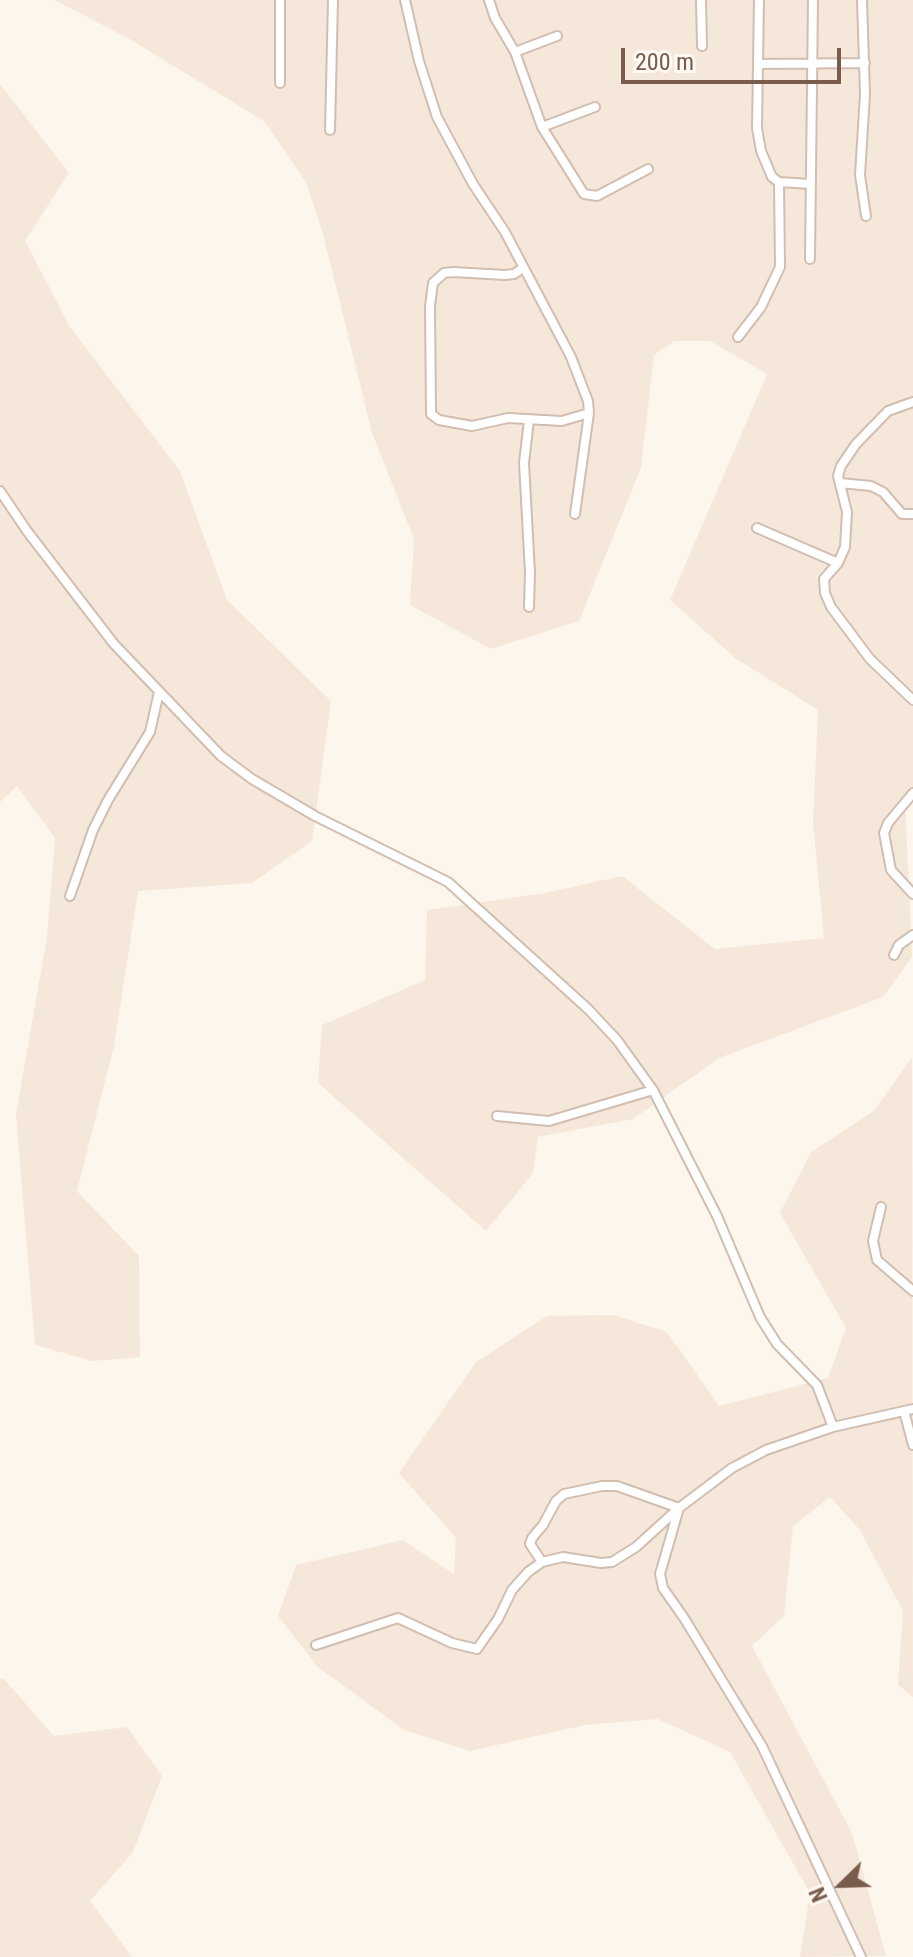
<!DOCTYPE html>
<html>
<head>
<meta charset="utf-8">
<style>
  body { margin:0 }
  #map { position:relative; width:913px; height:1957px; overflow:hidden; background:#fdf6ec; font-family:"Roboto Condensed",sans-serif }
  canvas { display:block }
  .north { position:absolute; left:801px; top:1845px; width:80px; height:80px; -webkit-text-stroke:6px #fffaf3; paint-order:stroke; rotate:247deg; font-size:22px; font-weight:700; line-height:32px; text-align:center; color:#7a5c4d }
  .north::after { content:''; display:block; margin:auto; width:28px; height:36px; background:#7a5c4d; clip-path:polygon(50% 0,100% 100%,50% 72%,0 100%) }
  .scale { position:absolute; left:621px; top:48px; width:220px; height:36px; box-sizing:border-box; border:4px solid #7a5c4d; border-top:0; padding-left:10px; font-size:24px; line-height:28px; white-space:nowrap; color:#7a5c4d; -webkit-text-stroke:6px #fffaf3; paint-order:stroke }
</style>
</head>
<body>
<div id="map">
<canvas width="913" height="1957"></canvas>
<div class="north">N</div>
<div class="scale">200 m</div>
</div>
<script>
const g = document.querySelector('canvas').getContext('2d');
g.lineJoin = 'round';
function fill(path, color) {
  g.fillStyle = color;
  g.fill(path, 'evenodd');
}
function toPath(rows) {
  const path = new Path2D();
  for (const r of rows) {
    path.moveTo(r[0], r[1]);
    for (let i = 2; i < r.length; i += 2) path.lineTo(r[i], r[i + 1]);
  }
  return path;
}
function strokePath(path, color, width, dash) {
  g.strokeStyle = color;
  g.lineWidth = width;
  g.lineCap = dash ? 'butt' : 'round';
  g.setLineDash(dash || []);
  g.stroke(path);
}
const residential = toPath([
  [54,0,913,0,913,797,905,800,912,957,883,997,719,1058,633,1119,538,1137,533,1173,486,1231,318,1083,322,1025,425,980,427,910,545,893,622,876,715,949,824,938,813,822,818,710,735,658,670,600,767,374,710,341,674,341,654,355,641,468,579,621,491,649,410,605,414,539,372,433,323,234,306,182,264,121,126,37],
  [0,84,69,173,25,241,70,327,180,471,227,600,331,701,312,841,252,883,138,891,114,1046,77,1191,139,1256,140,1357,92,1361,35,1345,16,1114,47,937,55,838,17,786,0,802],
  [912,1057,913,1697,898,1685,903,1611,860,1530,830,1497,793,1526,784,1616,752,1646,852,1833,886,1956,800,1957,810,1893,730,1752,658,1719,585,1725,470,1751,404,1730,318,1667,278,1616,296,1565,403,1540,454,1574,456,1538,399,1473,476,1362,547,1316,613,1315,667,1332,719,1406,828,1378,846,1328,780,1213,811,1152,874,1111],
  [0,1679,4,1679,54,1736,127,1727,162,1776,133,1852,90,1901,132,1957,0,1957]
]);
const minor = toPath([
  [280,0,280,83],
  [405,0,419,61,437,117,473,184,505,232,571,357,588,401,589,413,575,514],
  [489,0,495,18,515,52,542,127,584,194,597,196,648,169],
  [701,0,702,46],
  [759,0,757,128,761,151,772,177,779,182,810,184],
  [862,0,865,94,860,175,866,216],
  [515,52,557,36],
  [758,64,865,63],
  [542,127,595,107],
  [330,130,333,0],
  [810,259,813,0],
  [523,268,514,274,505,275,453,272,444,273,433,283,430,306,431,414,439,420,472,426,508,418,562,421,589,413],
  [738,337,761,307,780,267,779,182],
  [913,402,888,411,856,444,841,466,838,476,847,512,845,547,838,563,824,579,825,593,831,607,870,659,913,700],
  [529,420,524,463,530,573,529,607],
  [840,483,871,486,883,492,902,514,913,514],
  [0,491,27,531,114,644,221,756,252,779,315,816,448,882,588,1009,617,1040,653,1090,717,1216,760,1317,777,1344,817,1385,833,1427,766,1450,732,1468,679,1508,636,1547,612,1562,601,1563,563,1557,542,1562,528,1572,512,1590,498,1619,477,1649,452,1643,398,1618,316,1645],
  [757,528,838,563],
  [913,793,888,823,884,833,891,870,913,894],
  [70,896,93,830,108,800,150,732,159,692],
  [894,955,899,945,913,935],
  [497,1116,549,1121,653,1090],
  [881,1207,873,1241,877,1260,913,1291],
  [904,1411,913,1445],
  [833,1427,913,1409],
  [679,1508,660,1574,663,1588,684,1618,762,1746,861,1957],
  [542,1562,530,1544,532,1538,543,1525,556,1501,564,1494,602,1486,617,1486,679,1508]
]);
fill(residential, '#f5e8da');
strokePath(minor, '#d1beb0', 12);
strokePath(minor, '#fff', 8);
</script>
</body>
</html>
